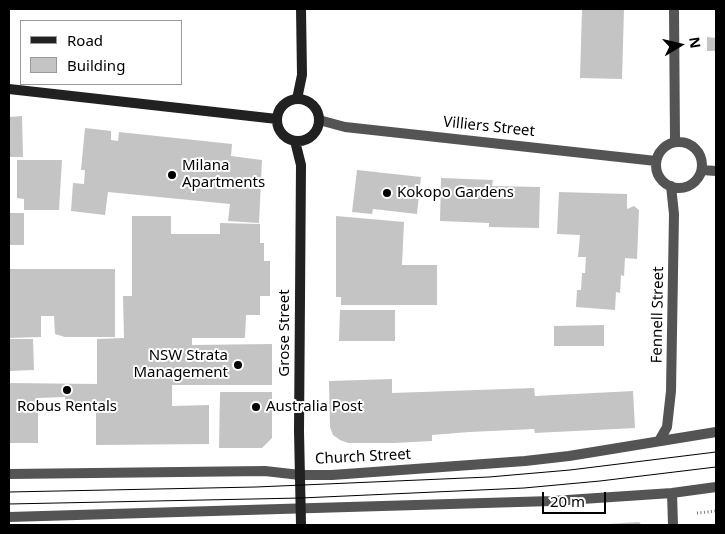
<!DOCTYPE html>
<html>
<head>
<meta charset="utf-8">
<style>
  body { margin:0 }
  #map { position:relative; width:725px; height:534px; overflow:hidden; background:#fff; font-family:"Noto Sans",sans-serif }
  canvas { display:block }
  .frame { position:absolute; inset:0; border:10px solid #000; pointer-events:none }
  .legend { position:absolute; left:20px; top:20px; width:162px; height:65px; box-sizing:border-box; background:#fff; border:1px solid #999; margin:0; padding:6px 9px; list-style:none; font-size:15px; color:#000 }
  .legend li { display:flex; align-items:center; gap:10px; height:25px }
  .legend b { width:25px; border:1px solid #999 }
  .north { position:absolute; left:655px; top:20px; width:50px; height:50px; -webkit-text-stroke:4px #fff; paint-order:stroke; rotate:81deg; font-size:14px; font-weight:700; line-height:20px; text-align:center; color:#000 }
  .north::after { content:''; display:block; margin:auto; width:18px; height:22px; background:#000; clip-path:polygon(50% 0,100% 100%,50% 72%,0 100%) }
  .scale { position:absolute; left:542px; top:492px; width:64px; height:22px; box-sizing:border-box; border:2px solid #000; border-top:0; padding-left:6px; font-size:15px; line-height:18px; white-space:nowrap; color:#000; -webkit-text-stroke:4px #fff; paint-order:stroke }
</style>
</head>
<body>
<div id="map">
<canvas width="725" height="534"></canvas>
<div class="frame"></div>
<ul class="legend">
<li><b style="height:6px;background:#212121"></b>Road</li>
<li><b style="height:14px;background:#c4c4c4"></b>Building</li>
</ul>
<div class="north">N</div>
<div class="scale">20 m</div>
</div>
<script>
const g = document.querySelector('canvas').getContext('2d');
g.lineJoin = 'round';
function fill(path, color) {
  g.fillStyle = color;
  g.fill(path, 'evenodd');
}
function toPath(rows) {
  const path = new Path2D();
  for (const r of rows) {
    if (r.length === 3) {
      path.moveTo(r[0] + r[2], r[1]);
      path.arc(r[0], r[1], r[2], 0, 2 * Math.PI);
      continue;
    }
    path.moveTo(r[0], r[1]);
    for (let i = 2; i < r.length; i += 2) path.lineTo(r[i], r[i + 1]);
  }
  return path;
}
function strokePath(path, color, width, dash) {
  g.strokeStyle = color;
  g.lineWidth = width;
  g.lineCap = dash ? 'butt' : 'round';
  g.setLineDash(dash || []);
  g.stroke(path);
}
function write(font, color, halo, rows, align = 'center') {
  g.font = font + ' "Noto Sans",sans-serif';
  g.lineWidth = 4;
  g.setLineDash([]);
  g.textBaseline = 'middle';
  g.strokeStyle = halo;
  g.fillStyle = color;
  for (const [text, x, y, turn = 0] of rows) {
    g.save();
    g.translate(x, y);
    g.rotate((+turn || 0) * Math.PI / 180);
    g.textAlign = isNaN(turn) ? turn : align;
    if (halo) g.strokeText(text, 0, 0);
    g.fillText(text, 0, 0);
    g.restore();
  }
}
const building = toPath([
  [582,9,624,9,622,79,580,78],
  [707,37,716,38,716,51,707,51],
  [22,116,23,157,9,157,9,117],
  [85,128,111,131,111,140,118,141,119,132,232,144,231,156,262,160,259,223,228,221,230,204,108,192,105,215,71,211,73,183,84,184,85,170,81,170],
  [17,160,62,160,59,210,24,210,24,199,17,198],
  [357,170,421,177,417,214,373,209,372,214,352,212],
  [441,178,493,180,492,186,540,187,539,228,489,227,489,223,440,221],
  [559,192,627,194,627,209,634,206,639,210,637,259,625,258,624,276,621,275,620,293,616,292,615,310,576,307,577,290,581,290,582,273,585,273,586,257,578,257,580,235,557,234],
  [9,213,24,213,24,245,9,245],
  [132,216,171,216,171,234,220,234,220,223,260,224,260,243,264,243,264,261,270,261,270,296,260,296,260,315,246,315,245,338,192,338,192,345,272,344,272,385,172,385,172,406,209,405,209,444,96,445,96,404,65,404,65,397,38,398,38,443,9,443,9,383,97,384,97,339,124,338,123,296,132,296],
  [336,216,404,222,402,265,437,265,437,305,341,305,341,297,336,297],
  [9,269,115,269,115,337,65,337,55,334,54,316,41,316,41,337,9,338],
  [340,310,395,310,395,341,339,341],
  [604,325,604,346,554,346,554,326],
  [9,339,33,339,34,370,9,371],
  [392,379,392,393,534,388,535,396,633,391,635,428,535,433,534,429,469,432,432,435,432,441,394,443,348,443,340,440,333,435,330,427,329,381],
  [220,392,272,392,272,438,262,448,219,448],
  [639,522,642,525,607,525,607,524]
]);
const path = toPath([
  [697,513,716,511]
]);
const street = toPath([
  [674,9,675,141],
  [319,120,345,127,656,161],
  [679,165,23],
  [702,170,716,171],
  [659,441,667,427,671,391,674,214,671,186],
  [9,474,265,471,300,475,332,475,525,461,569,456,716,432],
  [672,493,673,525],
  [9,517,552,501,672,493,716,487]
]);
const secondary = toPath([
  [9,89,277,119],
  [297,99,302,75,301,9],
  [298,120,21],
  [295,141,301,165,299,431,301,525]
]);
const tram = toPath([
  [9,492,256,487,489,477,570,470,716,452],
  [9,504,301,498,524,488,600,481,716,467]
]);
const markers = [
  [172,175,5,"#000"],
  [387,193,5,"#000"],
  [238,365,5,"#000"],
  [67,390,5,"#000"],
  [256,407,5,"#000"]
];
const streetNames = [
  ["Villiers Street",489,127,6],
  ["Fennell Street",658,315,-89],
  ["Grose Street",285,333,-90],
  ["Church Street",363,457,-3]
];
const poiNames = [
  ["Milana",182,166],
  ["Apartments",182,183],
  ["Kokopo Gardens",397,193],
  ["NSW Strata",228,356,"right"],
  ["Management",228,373,"right"],
  ["Robus Rentals",67,407,"center"],
  ["Australia Post",266,407]
];
fill(building, '#c4c4c4');
strokePath(path, '#767676', 3, [1, 2.5]);
strokePath(street, '#545454', 10);
strokePath(secondary, '#212121', 10);
strokePath(tram, '#000', 1);
for (const [x, y, r, color] of markers) {
  const dot = new Path2D();
  dot.arc(x, y, r, 0, 2 * Math.PI);
  g.fillStyle = color;
  g.fill(dot);
  strokePath(dot, '#fff', 2);
}
write('15px', '#000', '#fff', streetNames);
write('15px', '#000', '#fff', poiNames, 'left');
</script>
</body>
</html>
